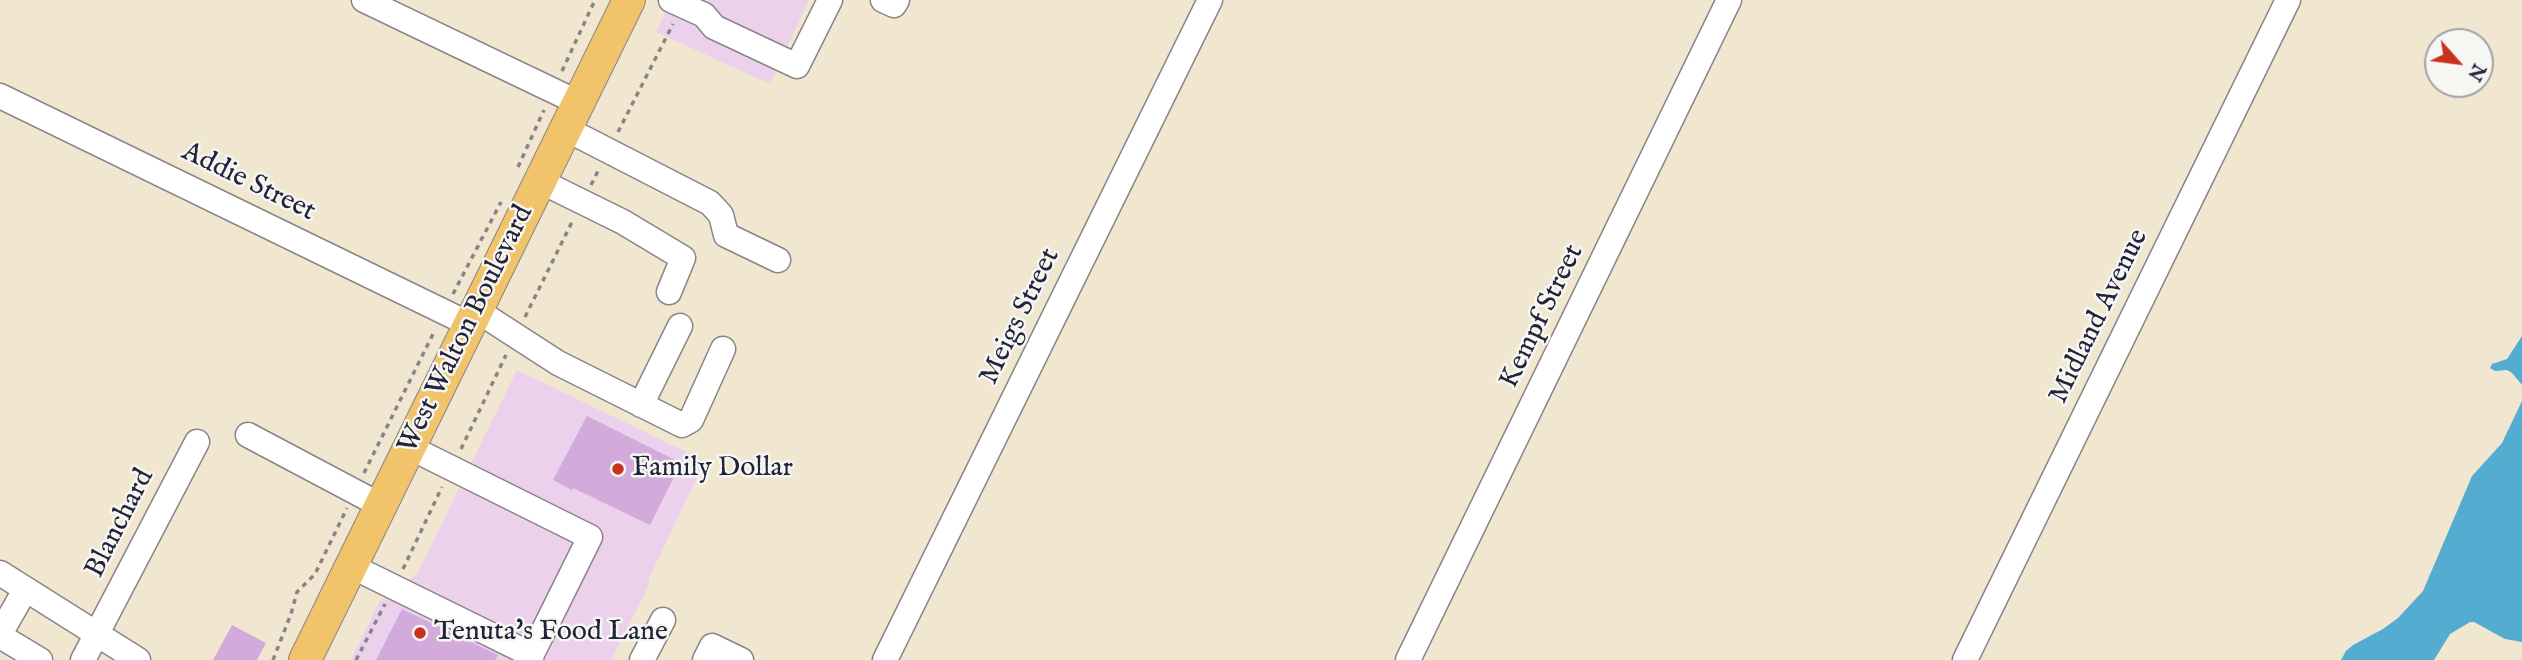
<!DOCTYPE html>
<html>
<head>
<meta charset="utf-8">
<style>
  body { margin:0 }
  #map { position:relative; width:2522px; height:660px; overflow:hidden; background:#f1e6d0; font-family:"IM FELL English",serif }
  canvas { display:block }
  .north { position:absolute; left:2424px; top:28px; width:70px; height:70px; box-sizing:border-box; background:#f6f6f2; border:2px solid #a1a1a9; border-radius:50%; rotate:118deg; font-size:19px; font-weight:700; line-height:28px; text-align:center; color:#22223b }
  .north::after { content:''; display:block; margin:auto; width:24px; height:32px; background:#c8321e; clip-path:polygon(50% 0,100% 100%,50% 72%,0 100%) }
</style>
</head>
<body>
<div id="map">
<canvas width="2522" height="660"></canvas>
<div class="north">N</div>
</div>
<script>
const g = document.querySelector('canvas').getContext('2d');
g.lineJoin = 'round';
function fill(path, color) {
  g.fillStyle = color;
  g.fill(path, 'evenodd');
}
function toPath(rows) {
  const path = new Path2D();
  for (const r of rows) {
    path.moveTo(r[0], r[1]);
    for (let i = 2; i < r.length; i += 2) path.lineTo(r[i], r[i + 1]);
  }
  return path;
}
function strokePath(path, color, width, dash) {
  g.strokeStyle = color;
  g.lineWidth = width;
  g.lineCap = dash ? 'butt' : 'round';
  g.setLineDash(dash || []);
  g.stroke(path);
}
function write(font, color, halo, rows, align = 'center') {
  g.font = font + ' "IM FELL English",serif';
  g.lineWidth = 5;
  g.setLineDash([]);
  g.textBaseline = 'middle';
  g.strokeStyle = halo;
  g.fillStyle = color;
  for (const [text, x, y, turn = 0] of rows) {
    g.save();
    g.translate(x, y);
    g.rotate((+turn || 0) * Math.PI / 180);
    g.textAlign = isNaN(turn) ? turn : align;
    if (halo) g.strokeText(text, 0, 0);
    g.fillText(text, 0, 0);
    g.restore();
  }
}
const built = toPath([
  [671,0,809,0,770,84,656,32],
  [517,370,705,461,649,578,649,585,611,660,351,660,379,602,417,574]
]);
const water = toPath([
  [2522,336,2522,385,2512,373,2507,370,2495,371,2490,368,2492,364,2507,359],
  [2522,401,2522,642,2505,639,2474,622,2470,622,2450,634,2434,660,2341,660,2346,651,2353,645,2383,629,2398,618,2423,591,2472,476,2502,443]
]);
const building = toPath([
  [587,416,681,463,650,525,573,488,572,490,553,480],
  [402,609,498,655,495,660,376,660],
  [232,625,266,643,257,660,213,660]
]);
const path = toPath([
  [562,71,595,0],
  [618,132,673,24],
  [518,167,544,110],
  [591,185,600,167],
  [453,294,501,202],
  [525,317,573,220],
  [461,449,506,355],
  [364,473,435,330],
  [403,569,442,487],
  [273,660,291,614,297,592,315,574,347,508],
  [356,660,385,604]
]);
const minor = toPath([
  [364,0,579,103],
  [671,0,704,15,714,27,797,66,830,0],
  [883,0,894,5,897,0],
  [0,96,469,324],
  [566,129,710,203,721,215,726,235,778,260],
  [540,181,623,222,683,258,669,292],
  [476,310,558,363,682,425,691,420,723,349],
  [641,405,680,326],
  [248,435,380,505],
  [409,447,590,537,529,660],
  [351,566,532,655],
  [0,573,138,660],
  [0,634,25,590],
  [0,636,40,660],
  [83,660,197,442],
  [642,660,663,620],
  [705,660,712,646,741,660],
  [885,660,1210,0],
  [1408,660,1729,0],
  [1965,660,2288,0]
]);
const major = toPath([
  [305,660,629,0]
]);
const markers = [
  [618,469,7,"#c8321e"],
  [420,633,7,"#c8321e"]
];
const streetNames = [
  ["Addie Street",248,183,26],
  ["Meigs Street",1021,317,-64],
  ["Kempf Street",1543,317,-64],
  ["Midland Avenue",2100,317,-64],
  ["West Walton Boulevard",467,330,-64],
  ["Blanchard",121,524,-63]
];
const poiNames = [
  ["Family Dollar",632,469],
  ["Tenuta's Food Lane",434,633]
];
fill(built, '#ebd1eb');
fill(water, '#54acd1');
fill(building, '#d2abdc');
strokePath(minor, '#8a8486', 27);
strokePath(major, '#8a8486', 34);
strokePath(path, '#8a8486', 3.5, [5, 5]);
strokePath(minor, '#fff', 24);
strokePath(major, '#f1c36a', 32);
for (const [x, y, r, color] of markers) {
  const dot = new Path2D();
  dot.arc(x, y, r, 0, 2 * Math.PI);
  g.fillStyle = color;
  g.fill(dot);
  strokePath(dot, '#f6f6f2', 2.5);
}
write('28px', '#22223b', '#f6f6f2', streetNames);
write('28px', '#22223b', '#f6f6f2', poiNames, 'left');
</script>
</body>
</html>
